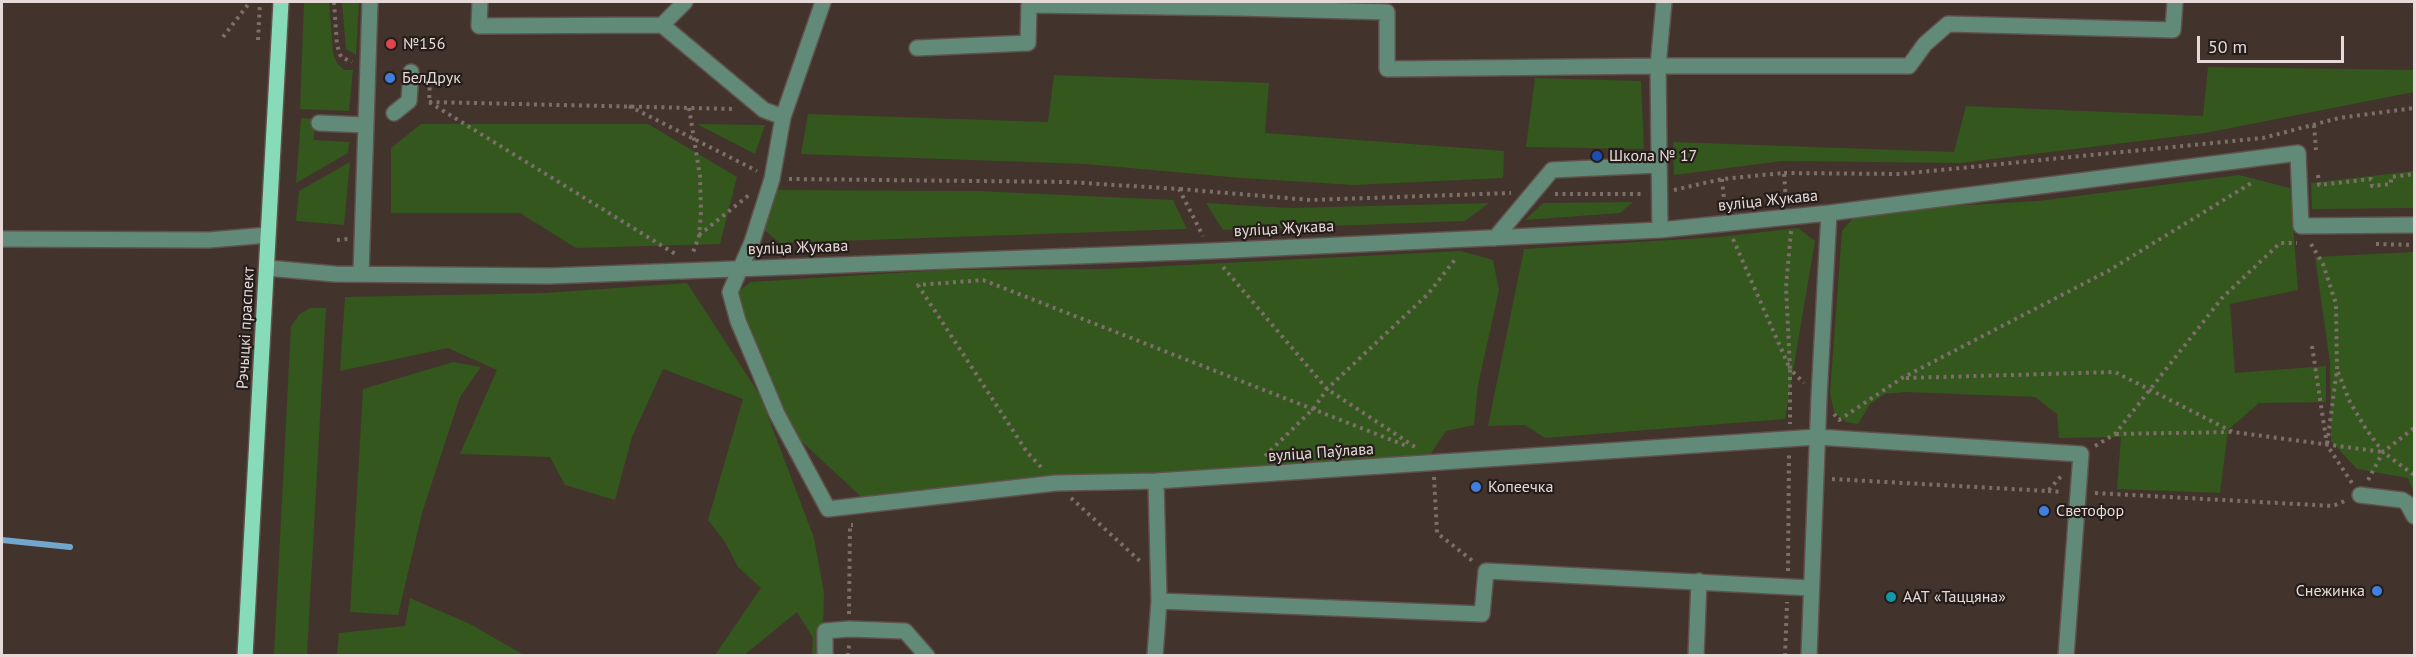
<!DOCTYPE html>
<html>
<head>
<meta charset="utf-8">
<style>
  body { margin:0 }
  #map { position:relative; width:2416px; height:657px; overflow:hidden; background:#43332d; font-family:"PT Sans",sans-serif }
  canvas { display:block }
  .frame { position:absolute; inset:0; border:3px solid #e5dad7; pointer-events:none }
  .scale { position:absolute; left:2197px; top:36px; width:147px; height:27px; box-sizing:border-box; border:3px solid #e5dad7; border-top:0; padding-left:8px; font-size:18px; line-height:21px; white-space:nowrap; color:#e5dad7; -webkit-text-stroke:4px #241d1a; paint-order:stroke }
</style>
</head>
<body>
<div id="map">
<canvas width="2416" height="657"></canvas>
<div class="frame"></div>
<div class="scale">50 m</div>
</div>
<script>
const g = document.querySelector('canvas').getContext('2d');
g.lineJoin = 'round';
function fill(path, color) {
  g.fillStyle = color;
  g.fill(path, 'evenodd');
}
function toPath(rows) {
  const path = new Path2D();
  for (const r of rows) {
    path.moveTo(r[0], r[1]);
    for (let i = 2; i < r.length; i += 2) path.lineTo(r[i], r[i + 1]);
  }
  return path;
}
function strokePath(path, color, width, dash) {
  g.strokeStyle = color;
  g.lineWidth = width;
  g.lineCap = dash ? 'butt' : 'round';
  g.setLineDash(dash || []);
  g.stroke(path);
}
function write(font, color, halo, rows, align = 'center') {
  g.font = font + ' "PT Sans",sans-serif';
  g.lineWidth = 4.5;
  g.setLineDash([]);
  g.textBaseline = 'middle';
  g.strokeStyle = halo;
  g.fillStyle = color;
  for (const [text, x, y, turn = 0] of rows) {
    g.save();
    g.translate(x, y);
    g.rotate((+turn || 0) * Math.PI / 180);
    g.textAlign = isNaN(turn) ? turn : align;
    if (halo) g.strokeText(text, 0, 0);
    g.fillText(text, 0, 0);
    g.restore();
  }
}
const green = toPath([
  [304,2,329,2,333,53,337,63,344,70,353,70,349,111,300,109],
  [342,2,359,2,356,55,346,49],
  [2208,67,2414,70,2414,92,2205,133,1960,163,1782,161,1674,175,1673,142,1954,152,1966,106,2203,116],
  [1054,75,1269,83,1265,133,1504,151,1503,178,1354,185,1241,178,1086,164,801,154,808,114,1048,122],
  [1535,78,1641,81,1644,149,1526,147],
  [301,118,315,119,314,140,349,142,348,153,296,183],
  [421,124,648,124,737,177,720,244,576,248,520,213,391,213,391,148],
  [697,124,765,125,755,154],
  [350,162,344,225,296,221,299,191],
  [2414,171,2414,208,2312,209,2311,183],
  [2239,175,2290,188,2298,290,2230,304,2235,373,2326,366,2326,402,2259,403,2228,430,2220,493,2117,489,2121,437,2059,438,2057,414,2035,397,1905,392,1885,394,1870,404,1858,424,1846,422,1834,412,1830,393,1842,231,1859,211,2039,201],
  [776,190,977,191,1173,200,1187,229,780,243,763,229],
  [1633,202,1620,213,1525,220,1543,203],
  [1206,203,1289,208,1489,203,1465,221,1223,230],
  [1798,228,1815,241,1785,419,1545,438,1525,425,1488,426,1524,249,1719,237],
  [1461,251,1493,260,1499,290,1478,385,1474,425,1446,431,1429,456,1146,473,869,504,799,439,755,350,736,293,751,282,943,270,1106,269],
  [2414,252,2414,494,2408,478,2357,469,2331,441,2330,363,2315,257],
  [687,283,760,395,814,538,824,593,822,655,812,655,813,638,797,612,744,655,715,655,761,588,738,567,725,542,708,520,743,399,663,369,632,437,615,500,565,485,550,457,460,454,497,370,448,348,340,371,345,297,545,293],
  [310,308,326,308,307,655,274,655,291,326,300,314],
  [453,362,481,367,460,397,422,513,398,615,350,612,363,389],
  [410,598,470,624,524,655,337,655,339,633,405,626]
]);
const stream = toPath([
  [2,540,70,547]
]);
const path = toPath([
  [334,2,337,45,341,57,352,62],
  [223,37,250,2],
  [258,40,260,2],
  [430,80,429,102,677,255],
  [429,102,736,109],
  [629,106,757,171],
  [689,108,700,176,701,212,699,236,692,255],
  [2314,125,2316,150],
  [1784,173,1900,174,2263,138,2339,118,2414,108],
  [2318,175,2319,185,2371,179,2372,186,2391,184,2391,177,2414,174],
  [789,179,1068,182,1179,189,1203,236],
  [1722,179,1725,209],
  [1180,189,1311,200,1511,193],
  [1674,190,1722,179,1784,173,1786,201],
  [1555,194,1643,194],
  [1791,231,1786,287,1790,369,1804,383],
  [699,235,749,195],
  [1733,239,1790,369,1790,424],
  [337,240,348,239],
  [2311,244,2323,264,2336,304,2337,369,2327,445],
  [2376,244,2414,245],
  [1223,267,1327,389,1415,447],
  [2312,346,2327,445,2352,483],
  [2338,372,2350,402,2366,429,2383,452,2414,475],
  [1906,378,2115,372,2233,432,2383,452],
  [1834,414,1839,420,1902,378,2108,271,2253,182],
  [2116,434,2231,432],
  [2095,446,2115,434,2222,298,2280,243,2297,243],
  [1265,456,1314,408,1327,389,1428,294,1457,257],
  [1041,467,1027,452,918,285,983,280,1407,446],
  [1434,477,1437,533,1474,562],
  [1832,479,2048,491,2063,474],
  [2368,480,2383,452,2414,428],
  [2048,491,2063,492],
  [2095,493,2333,506,2347,500],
  [1071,498,1141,562],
  [1788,571,1789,455],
  [849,614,850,525,853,525],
  [848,656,849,645],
  [1785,656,1787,602]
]);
const minor = toPath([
  [480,2,479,26,662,25,764,110,783,117],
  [823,2,783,117,772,179,752,242,730,292,738,321,777,414,828,509,1056,483,1156,481,1817,437,2081,454,2066,656],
  [662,25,685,2],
  [917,48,1028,43,1029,5,1239,8,1387,12,1387,69,1658,66,1664,2],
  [394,113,409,101,411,72],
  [319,123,365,125],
  [1660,230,1658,66,1909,66,1925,44,1948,24,2173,30,2175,2],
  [1495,238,1552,170,1659,165],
  [2,239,209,240,268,235],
  [267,268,335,274,549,276,1211,251,1660,230,1829,213,2298,153,2301,226,2414,225],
  [361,274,370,2],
  [2360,495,2402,500,2407,503,2414,516],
  [1159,601,1482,614,1486,571,1810,588],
  [825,656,825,631,849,629,905,631,927,656],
  [1155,656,1159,601,1156,481],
  [1696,656,1699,581],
  [1809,656,1819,397,1829,213]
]);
const major = toPath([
  [245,656,281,2]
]);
const markers = [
  [391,44,6,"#e0444e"],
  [390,78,6,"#3f7fe0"],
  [1597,156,6,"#1a4fb4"],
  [1476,487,6,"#3f7fe0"],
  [2044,511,6,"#3f7fe0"],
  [2377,591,6,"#3f7fe0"],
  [1891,597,6,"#0f9aa8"]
];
const poiNames = [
  ["№156",403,44],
  ["БелДрук",402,78],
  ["Школа № 17",1609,156],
  ["Копеечка",1488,487],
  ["Светофор",2056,511],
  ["Снежинка",2365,591,"right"],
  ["ААТ «Таццяна»",1903,597]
];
const streetNames = [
  ["вуліца Жукава",1768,201,-6],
  ["вуліца Жукава",1284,229,-3],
  ["вуліца Жукава",798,248,-2],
  ["Рэчыцкі праспект",246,328,-87],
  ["вуліца Паўлава",1321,453,-4]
];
fill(green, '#34571d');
strokePath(stream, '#72a6cc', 6);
strokePath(minor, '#60514c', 18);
strokePath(major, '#60514c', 18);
strokePath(path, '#7c6e69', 4, [3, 4.5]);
strokePath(minor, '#628a78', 15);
strokePath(major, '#87dbb8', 15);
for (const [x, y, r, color] of markers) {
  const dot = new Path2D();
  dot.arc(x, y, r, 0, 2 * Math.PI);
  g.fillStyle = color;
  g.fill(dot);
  strokePath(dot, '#241d1a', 2);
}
write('16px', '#e5dad7', '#241d1a', poiNames, 'left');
write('16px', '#e5dad7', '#241d1a', streetNames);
</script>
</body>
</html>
